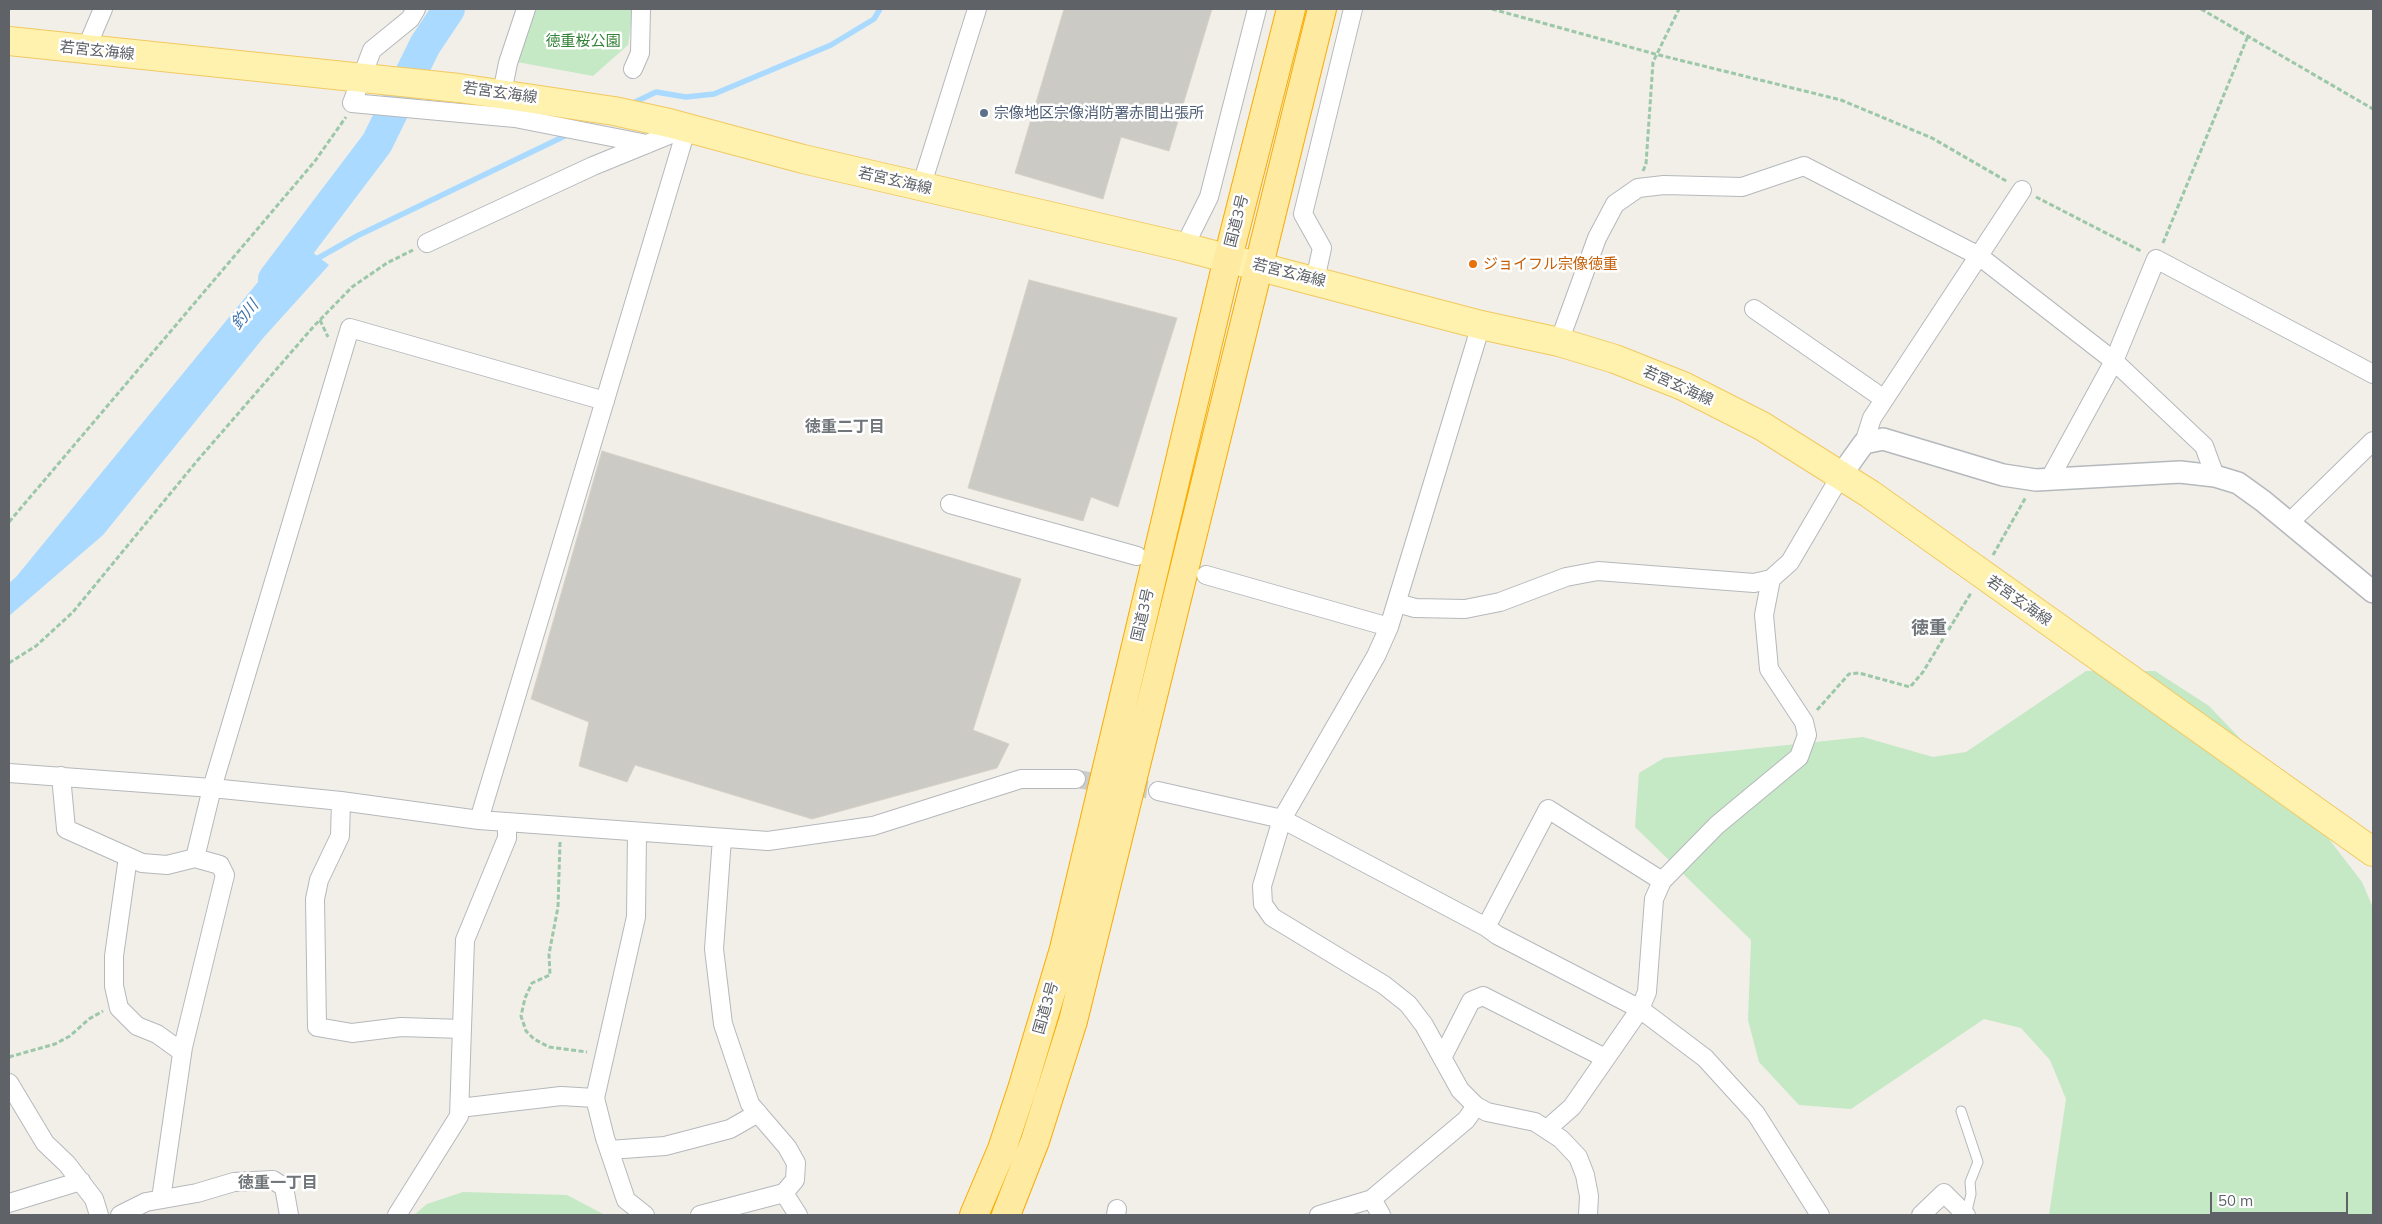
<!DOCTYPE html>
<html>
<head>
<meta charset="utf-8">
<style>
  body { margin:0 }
  #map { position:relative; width:2382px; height:1224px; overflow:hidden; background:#f1efe8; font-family:Mulish,sans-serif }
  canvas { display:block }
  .frame { position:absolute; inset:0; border:10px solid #5f6368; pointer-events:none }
  .scale { position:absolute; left:2210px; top:1192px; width:138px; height:22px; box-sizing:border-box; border:2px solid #5f6368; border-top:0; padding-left:6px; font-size:15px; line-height:18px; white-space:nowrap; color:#5f6368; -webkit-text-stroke:4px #fff; paint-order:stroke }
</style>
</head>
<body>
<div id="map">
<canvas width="2382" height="1224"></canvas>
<div class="frame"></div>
<div class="scale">50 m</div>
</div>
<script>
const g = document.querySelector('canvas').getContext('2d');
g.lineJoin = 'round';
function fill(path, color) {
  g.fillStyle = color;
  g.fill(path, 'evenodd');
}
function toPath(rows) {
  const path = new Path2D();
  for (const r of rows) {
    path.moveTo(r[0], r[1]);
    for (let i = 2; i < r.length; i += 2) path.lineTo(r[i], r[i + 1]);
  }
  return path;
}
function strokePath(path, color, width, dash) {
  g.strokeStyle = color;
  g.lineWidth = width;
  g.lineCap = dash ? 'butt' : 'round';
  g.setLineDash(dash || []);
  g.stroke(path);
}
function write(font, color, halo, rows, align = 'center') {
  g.font = font + ' Mulish,"Noto Sans JP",sans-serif';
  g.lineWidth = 5;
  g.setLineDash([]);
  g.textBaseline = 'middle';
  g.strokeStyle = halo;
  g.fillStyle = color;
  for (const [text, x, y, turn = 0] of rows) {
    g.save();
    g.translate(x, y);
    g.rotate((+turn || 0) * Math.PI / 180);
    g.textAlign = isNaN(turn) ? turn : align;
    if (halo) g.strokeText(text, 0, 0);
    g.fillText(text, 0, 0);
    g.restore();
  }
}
const green = toPath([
  [534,9,633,9,628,45,593,76,517,62],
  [2086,671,2155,671,2209,706,2298,799,2362,882,2373,908,2373,1215,2049,1215,2066,1099,2050,1060,2021,1028,1984,1019,1851,1109,1799,1105,1759,1062,1748,1020,1751,940,1635,827,1639,773,1664,758,1863,737,1933,757,1966,752],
  [463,1192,567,1195,605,1215,414,1215,427,1204]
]);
const water = toPath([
  [294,238,329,265,264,337,103,535,9,616,9,583,16,577]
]);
const stream = toPath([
  [631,104,656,92,686,97,714,94,831,45,874,19,880,9],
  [313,261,357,236,571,133]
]);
const river = toPath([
  [274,279,377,143,425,45,449,9]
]);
const building = toPath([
  [1064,9,1212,9,1169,151,1121,137,1103,199,1015,173,1064,9],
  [1029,280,1177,318,1118,507,1091,497,1083,521,968,488,1029,280],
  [602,451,1021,579,973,730,1009,744,997,768,812,819,635,765,627,782,579,766,589,722,531,699,602,451]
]);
const minorTunnel = toPath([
  [1076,779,1158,791]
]);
const path = toPath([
  [1492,9,1655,54,1841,100,1932,138,2008,182],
  [2201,9,2373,109],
  [1643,171,1646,164,1653,62,1679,9],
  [2036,197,2141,251],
  [2163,243,2248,36],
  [320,320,328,337],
  [9,522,315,161,346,117],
  [1993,555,2026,497],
  [9,663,36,646,73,612,197,461,314,326,352,287,387,263,413,250],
  [1817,710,1849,674,1859,673,1910,687,1923,672,1971,593],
  [560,842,558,907,549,954,550,975,532,983,525,998,521,1016,526,1031,534,1039,549,1047,587,1052],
  [9,1057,55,1044,70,1036,89,1019,103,1011]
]);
const service = toPath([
  [1961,1111,1978,1162,1970,1182,1971,1194,1966,1215]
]);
const minor = toPath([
  [416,9,410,19,372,50,352,103,515,118,647,144],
  [86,49,103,9],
  [633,69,640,53,641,9],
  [502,93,508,63,526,9],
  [921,187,977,9],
  [427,243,593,166,686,128],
  [1184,247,1209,197,1257,9],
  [1315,280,1322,248,1303,214,1353,9],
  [1754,309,1884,399],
  [1481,325,1389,627,1376,656,1282,819,1262,886,1263,904,1272,917,1384,985,1408,1004,1424,1025,1460,1090,1476,1106,1487,1112,1535,1122,1561,1139,1578,1157,1585,1175,1589,1196,1588,1215],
  [1559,342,1597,238,1615,204,1638,188,1664,185,1742,187,1804,166,1979,256,2114,361,2204,446,2215,476],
  [1864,443,1872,418,2022,190],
  [2049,480,2114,361,2156,259,2373,374],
  [950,504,1137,556],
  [2290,522,2373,441],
  [1206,575,1389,627],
  [1397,603,1415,608,1465,609,1500,602,1566,577,1598,571,1754,583,1771,579,1790,562,1841,475],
  [9,773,212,788,341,801,479,820,768,841,873,826,1021,779,1076,779],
  [61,776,66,829,142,863,167,865,195,858,220,865,225,875,183,1047,161,1199],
  [1158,791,1282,819,1486,927,1497,935,1640,1009,1705,1058,1756,1114,1820,1215],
  [341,801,340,836,319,880,315,899,317,1027,352,1033,401,1027,462,1029],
  [479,820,687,127],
  [637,832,636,917,595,1098,605,1138,626,1200,645,1215],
  [128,857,114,956,114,986,119,1008,137,1026,157,1034,182,1052],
  [195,858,212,788,350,328,605,401],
  [1662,881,1717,825,1799,757,1807,735,1804,722,1769,669,1764,615,1771,579],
  [1486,927,1548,809,1662,881,1654,899,1647,992,1640,1009,1572,1107,1547,1129],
  [1443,1056,1471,1001,1483,996,1605,1058],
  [9,1083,45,1143,67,1164,94,1199,99,1215],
  [468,1107,561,1096,595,1098],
  [609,1150,665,1146,730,1129,758,1113],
  [784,1193,798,1215],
  [1372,1199,1381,1215],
  [9,1203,81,1181],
  [120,1215,146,1202,197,1193,234,1182,273,1180,284,1187,289,1215],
  [397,1215,459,1116,465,940,507,838,507,822],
  [700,1215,784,1193,795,1180,796,1163,787,1147,750,1104,723,1024,714,949,722,838],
  [1116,1215,1117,1209],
  [1319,1215,1372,1199,1466,1120,1476,1106],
  [1921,1215,1944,1193,1966,1215]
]);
const tertiary = toPath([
  [1841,475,1864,443,1883,439,2003,475,2036,480,2180,472,2215,476,2238,483,2263,501,2373,592]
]);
const primary = toPath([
  [9,41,459,88,614,111,669,123,803,159,1184,247,1481,325,1559,342,1615,359,1683,386,1762,426,1870,494,2373,852]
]);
const trunk = toPath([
  [974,1215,1002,1149,1022,1089,1064,949,1228,258,1291,9],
  [1006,1215,1035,1141,1073,1021,1322,9]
]);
const markers = [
  [984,113,5,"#5c6f8a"],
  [1473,264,5,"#e8710a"]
];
const parkNames = [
  ["徳重桜公園",583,41]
];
const streetNames = [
  ["若宮玄海線",97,51,6],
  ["若宮玄海線",500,93,8],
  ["若宮玄海線",895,181,13],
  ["国道3号",1237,221,-76],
  ["若宮玄海線",1289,273,14],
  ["若宮玄海線",1678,386,24],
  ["若宮玄海線",2019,601,35],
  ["国道3号",1143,615,-77],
  ["国道3号",1046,1008,-74]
];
const serviceNames = [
  ["宗像地区宗像消防署赤間出張所",994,113]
];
const foodNames = [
  ["ジョイフル宗像徳重",1483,264]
];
const waterNames = [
  ["釣川",245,315,-50]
];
const neighbourhoodNames = [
  ["徳重二丁目",845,427],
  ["徳重一丁目",278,1183]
];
const quarterNames = [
  ["徳重",1929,629]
];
fill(green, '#c5e8c5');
fill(water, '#aadaff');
strokePath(stream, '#aadaff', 5.5);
strokePath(river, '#aadaff', 32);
fill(building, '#cccac5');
strokePath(building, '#d6d1c6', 1);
strokePath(minorTunnel, '#ccccc8', 18, [18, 9]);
strokePath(service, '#b5b8bc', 11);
strokePath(minor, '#b5b8bc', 20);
strokePath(tertiary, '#b5b8bc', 24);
strokePath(primary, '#f2c960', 30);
strokePath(trunk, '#f9ab00', 30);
strokePath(path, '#9cc7a9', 3, [5, 2.5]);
strokePath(service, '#fff', 9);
strokePath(minor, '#fff', 18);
strokePath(tertiary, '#fff', 21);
strokePath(primary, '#fff2af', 28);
strokePath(trunk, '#feeaa1', 28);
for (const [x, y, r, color] of markers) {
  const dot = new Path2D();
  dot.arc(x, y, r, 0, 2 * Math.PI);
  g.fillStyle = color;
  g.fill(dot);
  strokePath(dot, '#fff', 2);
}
write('15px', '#348238', '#fff', parkNames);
write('15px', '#5f6368', '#fff', streetNames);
write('15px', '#4e5e75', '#fff', serviceNames, 'left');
write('15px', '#c56008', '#fff', foodNames, 'left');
write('italic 16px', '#4174aa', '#fff', waterNames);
write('bold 16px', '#70757a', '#fff', neighbourhoodNames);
write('bold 18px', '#70757a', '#fff', quarterNames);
</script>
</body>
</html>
